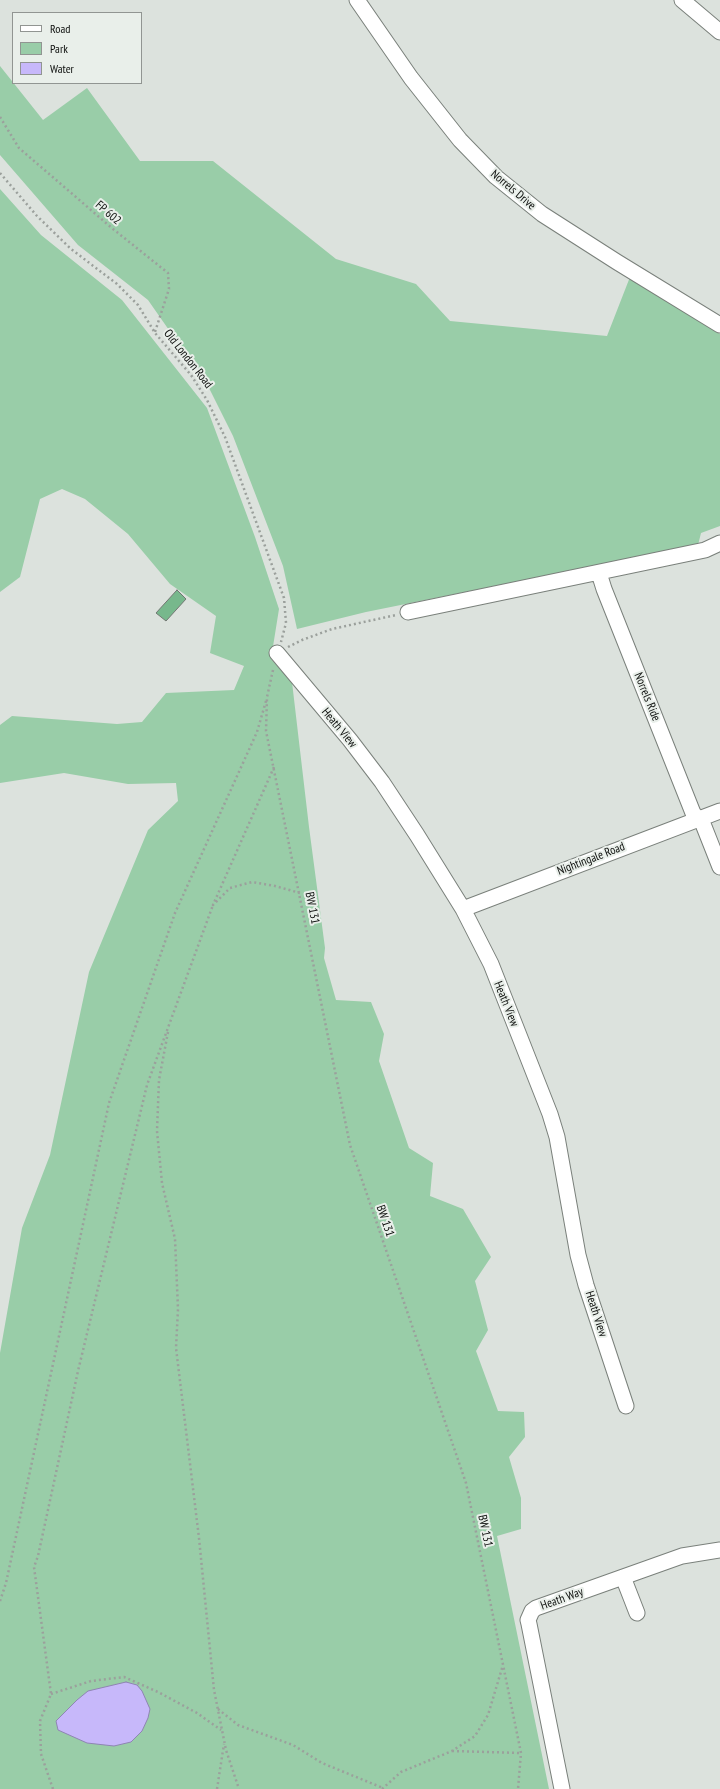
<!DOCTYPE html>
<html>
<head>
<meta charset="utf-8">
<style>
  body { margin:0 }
  #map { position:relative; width:720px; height:1789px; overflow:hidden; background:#dce2dd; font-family:"PT Sans Narrow",sans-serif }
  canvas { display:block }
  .legend { position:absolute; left:12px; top:12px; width:130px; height:72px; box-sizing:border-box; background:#e9efea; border:1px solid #919592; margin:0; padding:5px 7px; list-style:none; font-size:12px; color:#0d0f0d }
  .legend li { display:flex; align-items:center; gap:8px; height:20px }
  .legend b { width:20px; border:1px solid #919592 }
</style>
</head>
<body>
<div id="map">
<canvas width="720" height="1789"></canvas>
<ul class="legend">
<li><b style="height:5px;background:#fff"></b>Road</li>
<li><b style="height:11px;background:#99cda8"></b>Park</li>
<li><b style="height:11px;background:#c7b8fa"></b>Water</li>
</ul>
</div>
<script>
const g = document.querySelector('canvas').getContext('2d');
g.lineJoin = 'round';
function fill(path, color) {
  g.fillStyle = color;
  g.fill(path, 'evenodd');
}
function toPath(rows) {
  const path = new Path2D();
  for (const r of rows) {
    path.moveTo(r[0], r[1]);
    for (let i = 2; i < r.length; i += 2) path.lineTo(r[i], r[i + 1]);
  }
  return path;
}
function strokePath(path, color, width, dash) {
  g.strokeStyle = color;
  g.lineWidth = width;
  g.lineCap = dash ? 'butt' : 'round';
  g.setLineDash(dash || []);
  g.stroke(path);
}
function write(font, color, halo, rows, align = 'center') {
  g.font = font + ' "PT Sans Narrow",sans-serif';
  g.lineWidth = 4;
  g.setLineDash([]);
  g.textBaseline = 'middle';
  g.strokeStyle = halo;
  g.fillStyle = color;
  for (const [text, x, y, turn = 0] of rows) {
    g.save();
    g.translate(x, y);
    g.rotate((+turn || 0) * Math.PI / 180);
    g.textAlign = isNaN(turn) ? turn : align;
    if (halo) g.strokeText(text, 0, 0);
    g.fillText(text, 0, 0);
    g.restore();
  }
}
const green = toPath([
  [0,66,43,120,87,88,140,161,213,161,336,259,416,284,450,321,607,336,630,277,720,334,720,526,701,533,698,545,366,612,297,629,283,566,233,436,208,386,148,300,78,245,0,155],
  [0,189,41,235,122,300,207,408,255,537,279,609,271,659,292,682,309,827,325,948,324,958,336,1000,371,1002,384,1034,379,1061,409,1148,433,1163,430,1196,463,1209,491,1257,475,1281,488,1330,476,1351,498,1411,524,1412,525,1437,509,1457,521,1498,521,1529,497,1536,549,1789,0,1789,0,1353,22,1228,50,1155,89,972,148,830,178,801,176,783,128,784,64,773,0,783,0,725,12,716,117,724,142,722,166,693,234,690,244,666,210,653,216,616,170,584,128,534,85,499,62,489,40,499,20,577,0,592]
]);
const water = toPath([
  [126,1682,137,1685,142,1691,150,1709,148,1718,142,1731,131,1742,114,1746,87,1743,58,1730,56,1721,77,1700,88,1691,126,1682]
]);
const building = toPath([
  [177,590,186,599,166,621,156,613,177,590]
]);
const path = toPath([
  [0,117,19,148,113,229,168,273,169,289,155,332],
  [0,173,37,216,71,249,117,284,138,305,155,333,191,375,207,400,225,437,284,598,286,623,281,642],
  [288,647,302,640,332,629,396,615],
  [273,670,267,697,266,731,350,1145,466,1483,521,1753,518,1789],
  [274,767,213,905,230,888,252,882,275,886,300,893],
  [168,1032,159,1080,157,1131,162,1183,175,1239,178,1309,176,1348,199,1538,214,1690,226,1750,239,1789],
  [0,1601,6,1583,109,1103,175,913,257,732,266,701],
  [51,1694,91,1681,124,1677,158,1692,197,1713,221,1730],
  [218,1709,238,1725,293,1745,322,1763,383,1788],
  [452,1751,521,1753],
  [53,1789,41,1754,40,1721,51,1694,34,1567,38,1556,78,1371,147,1085,213,905],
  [217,1789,224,1744],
  [382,1789,401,1772,452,1751,475,1736,488,1715,503,1665]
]);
const minor = toPath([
  [357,0,411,78,460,140,496,177,542,214,617,262,720,325],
  [682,0,720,32],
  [599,573,604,589,693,813,703,824,720,867],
  [408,612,705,550,720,543],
  [277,653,350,740,382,782,417,835,463,909,491,964,550,1114,557,1137,578,1255,586,1285,626,1406],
  [463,909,720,811],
  [623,1577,637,1613],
  [562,1789,529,1624,528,1620,532,1611,536,1608,682,1556,720,1550]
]);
const streetNames = [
  ["Norrels Drive",513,190,40],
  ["FP 602",108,213,41],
  ["Old London Road",188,359,52],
  ["Norrels Ride",647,697,68],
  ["Heath View",339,728,50],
  ["Nightingale Road",591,859,-21],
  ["BW 131",312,908,79],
  ["Heath View",506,1004,68],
  ["BW 131",385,1221,71],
  ["Heath View",596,1314,72],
  ["BW 131",485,1531,78],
  ["Heath Way",562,1599,-20]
];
fill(green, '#99cda8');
fill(water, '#c7b8fa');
strokePath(water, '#8f85b3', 1);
fill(building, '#77b88c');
strokePath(building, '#717772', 1);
strokePath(minor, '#7a807b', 17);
strokePath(path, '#9ba09c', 2.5, [2, 3]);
strokePath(minor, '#fff', 15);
write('12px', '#0d0f0d', '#e9efea', streetNames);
</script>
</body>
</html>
